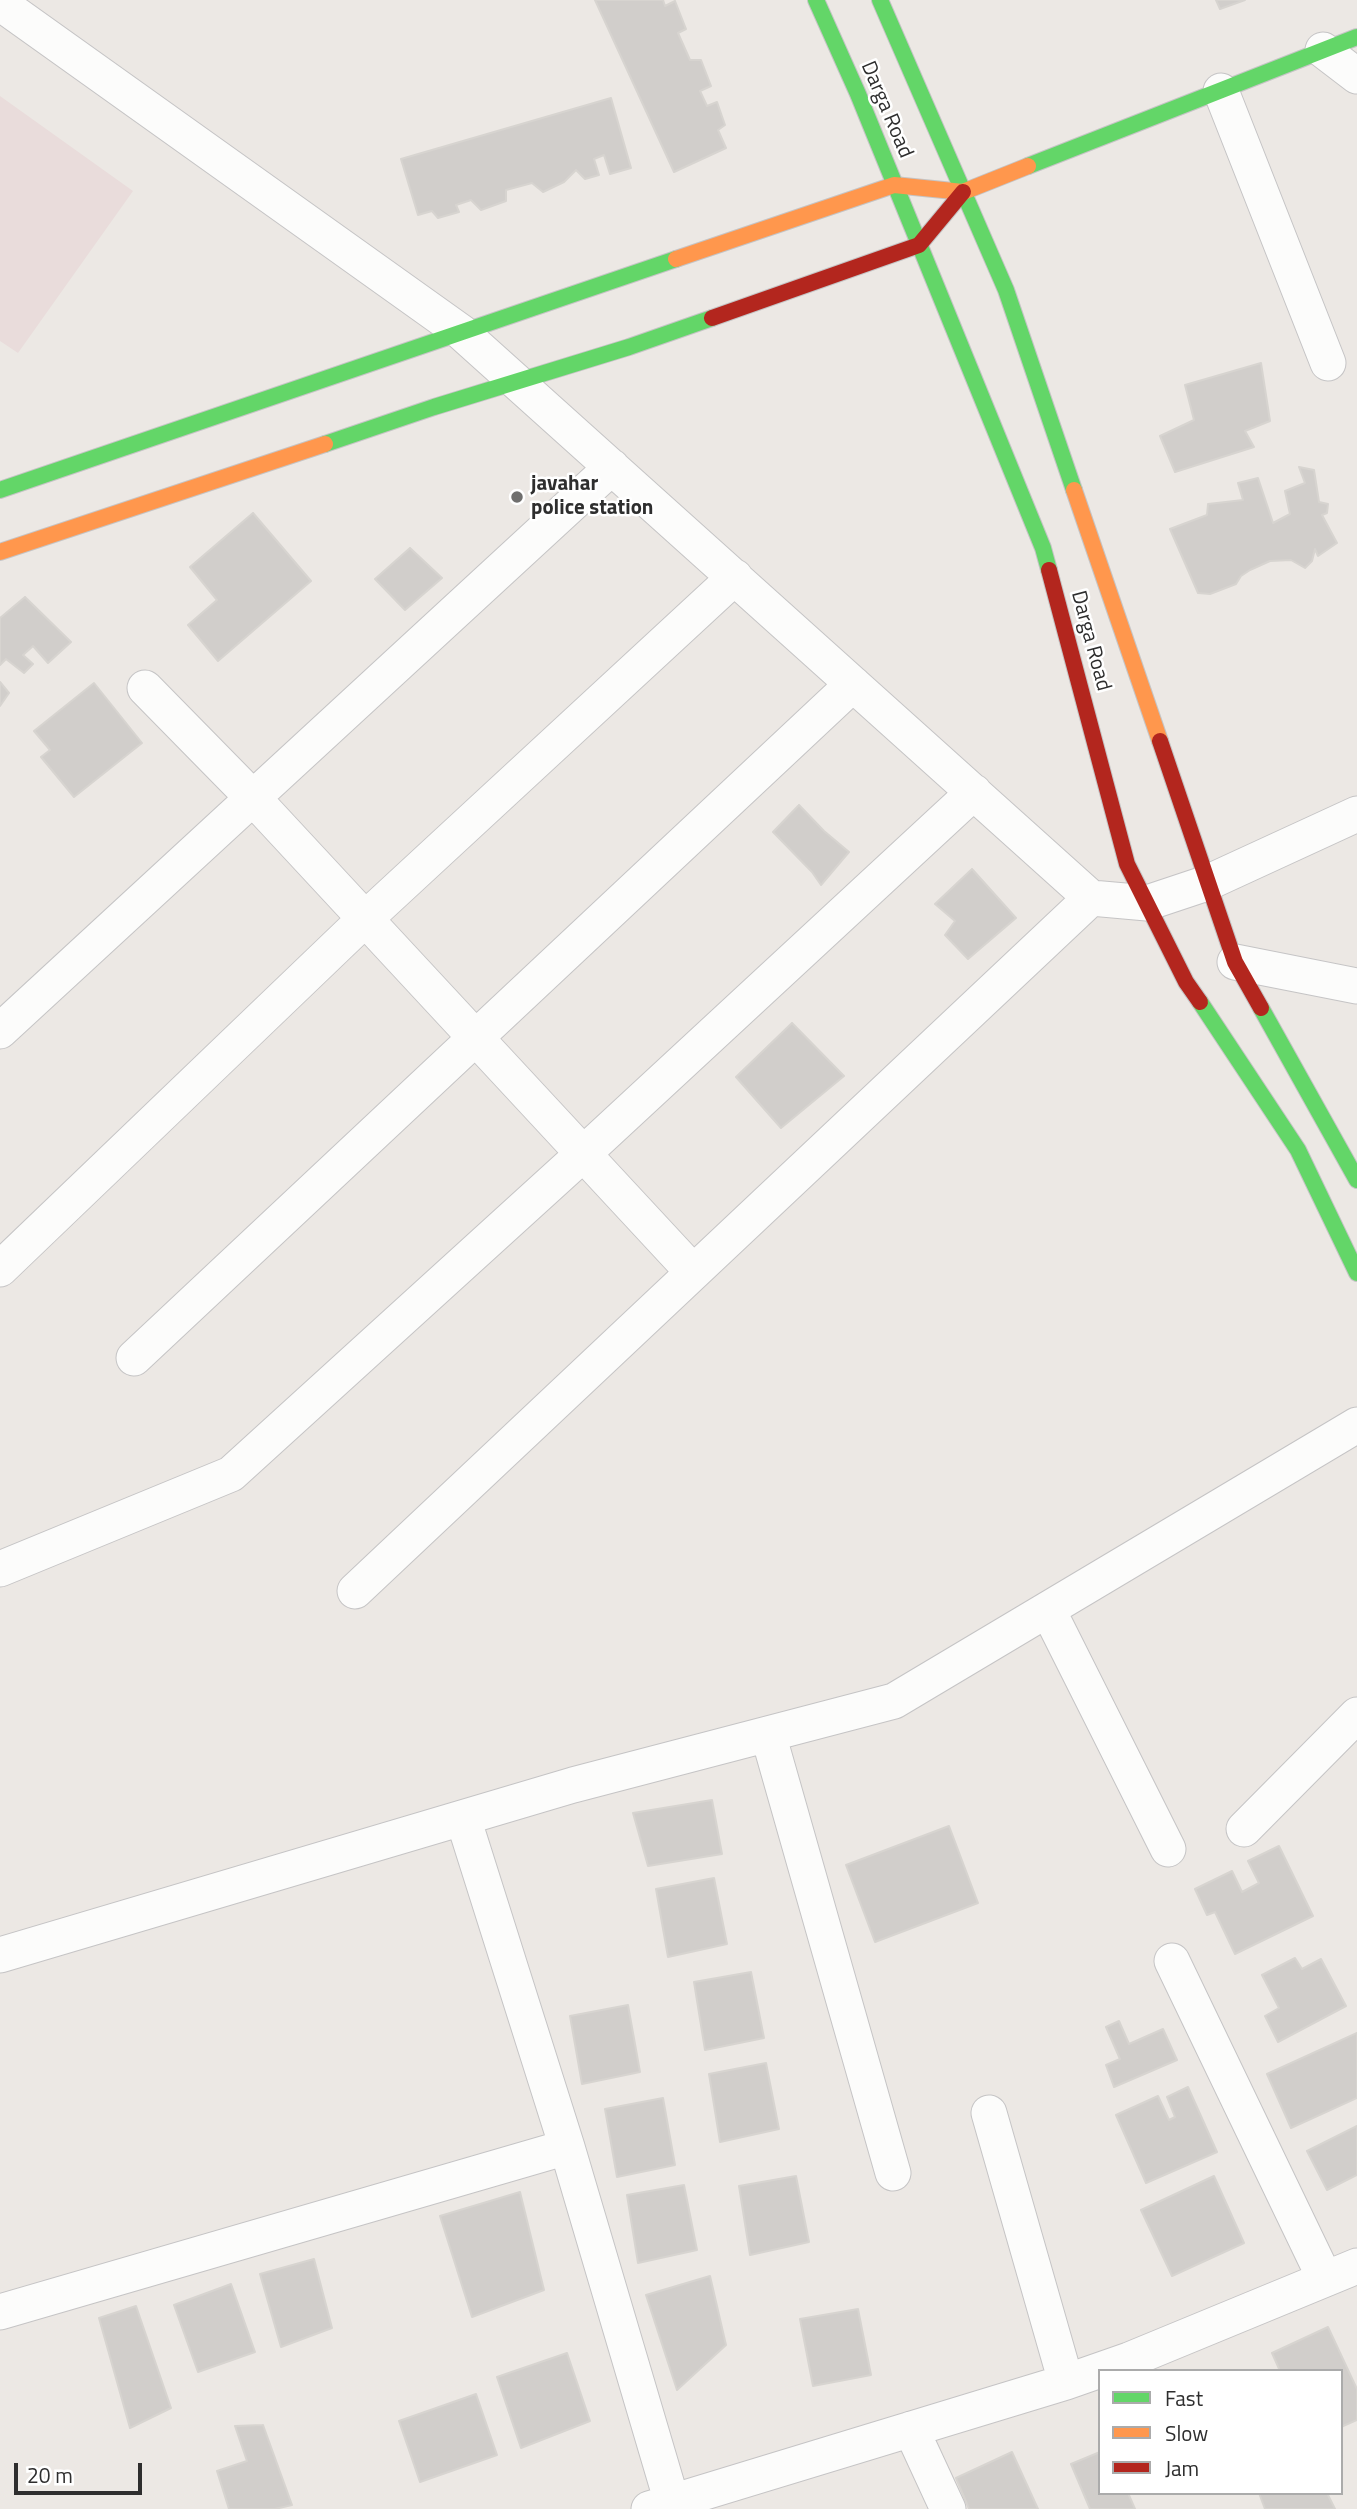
<!DOCTYPE html>
<html>
<head>
<meta charset="utf-8">
<style>
  body { margin:0 }
  #map { position:relative; width:1357px; height:2509px; overflow:hidden; background:#ece8e4; font-family:"Titillium Web",sans-serif }
  canvas { display:block }
  .legend { position:absolute; left:1098px; top:2369px; width:245px; height:126px; box-sizing:border-box; background:#fff; border:2px solid #ababab; margin:0; padding:9px 12px; list-style:none; font-size:21px; color:#2e2e2e }
  .legend li { display:flex; align-items:center; gap:14px; height:35px }
  .legend b { width:35px; border:2px solid #ababab }
  .scale { position:absolute; left:14px; top:2463px; width:128px; height:32px; box-sizing:border-box; border:4px solid #2e2e2e; border-top:0; padding-left:9px; font-size:21px; line-height:24px; white-space:nowrap; color:#2e2e2e; -webkit-text-stroke:5px #fff; paint-order:stroke }
</style>
</head>
<body>
<div id="map">
<canvas width="1357" height="2509"></canvas>
<ul class="legend">
<li><b style="height:9px;background:#63d668"></b>Fast</li>
<li><b style="height:9px;background:#ff974d"></b>Slow</li>
<li><b style="height:9px;background:#b3261e"></b>Jam</li>
</ul>
<div class="scale">20 m</div>
</div>
<script>
const g = document.querySelector('canvas').getContext('2d');
g.lineJoin = 'round';
function fill(path, color) {
  g.fillStyle = color;
  g.fill(path, 'evenodd');
}
function toPath(rows) {
  const path = new Path2D();
  for (const r of rows) {
    path.moveTo(r[0], r[1]);
    for (let i = 2; i < r.length; i += 2) path.lineTo(r[i], r[i + 1]);
  }
  return path;
}
function strokePath(path, color, width, dash) {
  g.strokeStyle = color;
  g.lineWidth = width;
  g.lineCap = dash ? 'butt' : 'round';
  g.setLineDash(dash || []);
  g.stroke(path);
}
function write(font, color, halo, rows, align = 'center') {
  g.font = font + ' "Titillium Web",sans-serif';
  g.lineWidth = 5;
  g.setLineDash([]);
  g.textBaseline = 'middle';
  g.strokeStyle = halo;
  g.fillStyle = color;
  for (const [text, x, y, turn = 0] of rows) {
    g.save();
    g.translate(x, y);
    g.rotate((+turn || 0) * Math.PI / 180);
    g.textAlign = isNaN(turn) ? turn : align;
    if (halo) g.strokeText(text, 0, 0);
    g.fillText(text, 0, 0);
    g.restore();
  }
}
const medical = toPath([
  [0,96,133,191,18,353,0,341]
]);
const building = toPath([
  [595,0,663,0,665,6,675,1,686,29,678,33,690,60,701,60,711,86,700,91,707,106,717,102,725,125,718,130,726,148,674,172,595,0],
  [1216,0,1245,0,1220,9,1216,0],
  [611,98,631,168,610,174,604,155,594,159,599,175,585,179,576,170,564,182,543,192,532,183,506,190,506,201,481,210,471,200,456,205,459,212,438,218,432,211,418,215,401,159,611,98],
  [1261,363,1270,421,1245,431,1254,447,1175,472,1160,436,1194,420,1185,385,1261,363],
  [1299,467,1314,470,1319,502,1328,504,1327,513,1322,515,1337,543,1318,556,1315,549,1312,561,1305,568,1291,560,1270,561,1250,570,1241,576,1236,584,1210,594,1198,593,1170,529,1207,515,1208,504,1243,500,1238,483,1258,478,1273,523,1290,514,1285,491,1305,483,1299,467],
  [253,513,311,581,218,661,188,625,217,600,190,567,253,513],
  [410,548,442,578,405,610,375,579,410,548],
  [25,597,71,642,48,663,33,646,23,655,33,664,24,673,6,659,0,665,0,618,25,597],
  [0,682,9,693,0,706,0,682],
  [94,683,142,743,74,797,41,757,50,750,34,731,94,683],
  [799,805,824,831,849,852,821,885,812,872,773,832,799,805],
  [972,869,1016,918,968,959,945,935,955,921,935,904,972,869],
  [792,1023,844,1076,781,1128,736,1077,792,1023],
  [712,1800,722,1854,648,1866,633,1813,712,1800],
  [949,1826,978,1903,875,1942,846,1865,949,1826],
  [1279,1846,1313,1916,1235,1954,1215,1912,1207,1915,1195,1889,1232,1871,1242,1892,1259,1883,1248,1861,1279,1846],
  [714,1878,727,1944,668,1957,656,1889,714,1878],
  [1295,1958,1302,1969,1321,1959,1346,2006,1278,2042,1265,2016,1279,2008,1262,1975,1295,1958],
  [751,1972,764,2038,705,2050,694,1982,751,1972],
  [628,2005,640,2072,582,2084,570,2016,628,2005],
  [1119,2021,1129,2044,1163,2029,1177,2060,1114,2087,1106,2065,1120,2059,1106,2027,1119,2021],
  [1357,2033,1357,2098,1291,2128,1267,2074,1357,2033],
  [766,2063,779,2129,720,2142,709,2074,766,2063],
  [1188,2087,1217,2152,1146,2183,1116,2115,1158,2096,1169,2120,1175,2117,1167,2097,1188,2087],
  [663,2098,675,2165,617,2177,605,2109,663,2098],
  [1357,2126,1357,2175,1327,2190,1307,2151,1357,2126],
  [796,2176,809,2242,750,2255,739,2186,796,2176],
  [1214,2176,1244,2243,1172,2276,1141,2210,1214,2176],
  [684,2185,697,2250,638,2263,627,2195,684,2185],
  [520,2192,544,2290,472,2317,440,2216,520,2192],
  [314,2259,332,2328,281,2347,260,2274,314,2259],
  [710,2276,726,2345,677,2390,646,2295,710,2276],
  [231,2284,255,2352,198,2372,174,2305,231,2284],
  [136,2306,171,2408,130,2428,99,2318,136,2306],
  [858,2309,871,2375,813,2386,800,2319,858,2309],
  [1328,2327,1357,2389,1357,2420,1341,2427,1341,2371,1280,2371,1272,2353,1328,2327],
  [567,2353,590,2421,521,2448,497,2377,567,2353],
  [476,2394,497,2455,420,2482,399,2421,476,2394],
  [263,2425,292,2505,275,2509,229,2509,217,2471,247,2461,235,2426,263,2425],
  [1012,2452,1038,2509,969,2509,956,2478,1012,2452],
  [1100,2452,1100,2493,1128,2493,1135,2509,1090,2509,1071,2464,1100,2452],
  [1259,2493,1327,2493,1335,2509,1265,2509,1259,2493]
]);
const street = toPath([
  [0,3,461,332,1091,898,1147,903,1207,883,1357,814],
  [1323,50,1357,76],
  [1221,91,1328,363],
  [145,688,253,798,693,1272],
  [1235,962,1357,986],
  [0,1031,612,467],
  [0,1269,365,919,735,577],
  [134,1358,853,684],
  [0,1569,231,1474,583,1154,974,792],
  [355,1591,1091,898],
  [1048,1610,1168,1849],
  [768,1734,893,2173],
  [463,1818,567,2147,674,2509],
  [1244,1829,1357,1715],
  [0,1955,573,1785,894,1701,1357,1425],
  [1172,1961,1325,2279],
  [989,2113,1066,2382],
  [0,2312,567,2147],
  [911,2429,948,2509],
  [649,2509,1066,2382,1129,2360,1357,2266]
]);
const fast = toPath([
  [816,0,858,94,1043,548,1049,570],
  [880,0,1006,290,1074,490],
  [1028,166,1357,37],
  [325,444,434,407,629,347,712,318],
  [0,490,676,259],
  [1200,1002,1298,1150,1357,1273],
  [1261,1008,1357,1180]
]);
const slow = toPath([
  [676,259,894,185,963,192,1028,166],
  [1074,490,1160,741],
  [0,552,325,444]
]);
const jam = toPath([
  [712,318,919,245,963,192],
  [1049,570,1127,864,1186,982,1200,1002],
  [1160,741,1235,962,1261,1008]
]);
const markers = [
  [517,497,7,"#706f6e"]
];
const streetNames = [
  ["Darga Road",886,110,67],
  ["Darga Road",1090,641,75]
];
const poiNames = [
  ["javahar",531,485],
  ["police station",531,509]
];
fill(medical, '#e9dcdb');
fill(building, '#d1cecb');
strokePath(building, '#d7d4d0', 2);
strokePath(street, '#c5c4c5', 37);
strokePath(fast, '#c5c4c5', 18);
strokePath(slow, '#c5c4c5', 18);
strokePath(jam, '#c5c4c5', 18);
strokePath(street, '#fcfcfb', 35);
strokePath(fast, '#63d668', 16);
strokePath(slow, '#ff974d', 16);
strokePath(jam, '#b3261e', 16);
for (const [x, y, r, color] of markers) {
  const dot = new Path2D();
  dot.arc(x, y, r, 0, 2 * Math.PI);
  g.fillStyle = color;
  g.fill(dot);
  strokePath(dot, '#fff', 2.5);
}
write('21px', '#2e2e2e', '#fff', streetNames);
write('bold 21px', '#2e2e2e', '#fff', poiNames, 'left');
</script>
</body>
</html>
